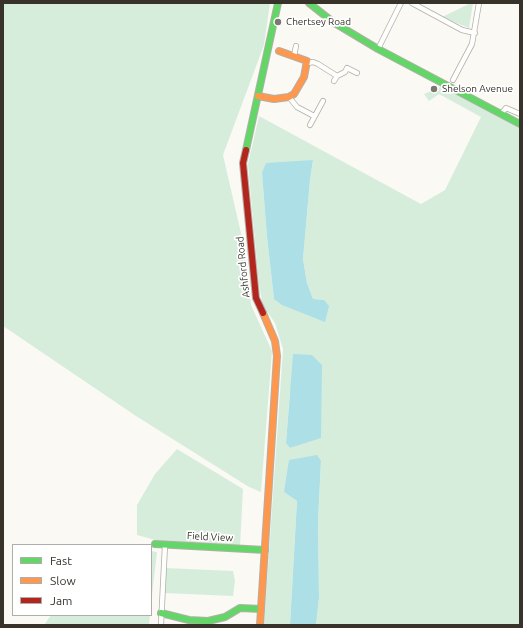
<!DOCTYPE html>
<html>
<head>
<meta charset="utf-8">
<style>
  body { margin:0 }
  #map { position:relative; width:523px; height:628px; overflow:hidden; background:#fbf9f4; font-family:Ubuntu,sans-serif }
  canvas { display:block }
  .frame { position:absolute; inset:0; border:4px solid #37332b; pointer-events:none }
  .legend { position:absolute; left:12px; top:544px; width:140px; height:72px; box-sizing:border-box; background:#fff; border:1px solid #afadaa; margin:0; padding:5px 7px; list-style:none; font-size:12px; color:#37332b }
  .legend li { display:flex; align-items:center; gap:8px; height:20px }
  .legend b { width:20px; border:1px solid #afadaa }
</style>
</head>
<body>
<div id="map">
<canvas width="523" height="628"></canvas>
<div class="frame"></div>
<ul class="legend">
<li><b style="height:5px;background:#63d668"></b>Fast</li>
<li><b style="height:5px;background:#ff974d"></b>Slow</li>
<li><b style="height:5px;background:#b3261e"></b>Jam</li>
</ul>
</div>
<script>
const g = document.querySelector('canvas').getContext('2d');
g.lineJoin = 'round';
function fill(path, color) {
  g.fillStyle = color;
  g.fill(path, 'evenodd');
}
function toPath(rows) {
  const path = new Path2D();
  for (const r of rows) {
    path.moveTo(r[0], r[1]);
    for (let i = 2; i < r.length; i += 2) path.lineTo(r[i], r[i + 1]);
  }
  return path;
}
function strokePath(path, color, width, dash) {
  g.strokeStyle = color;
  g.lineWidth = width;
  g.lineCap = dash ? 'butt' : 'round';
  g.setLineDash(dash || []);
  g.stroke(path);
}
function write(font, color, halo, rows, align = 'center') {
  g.font = font + ' Ubuntu,sans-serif';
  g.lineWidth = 3.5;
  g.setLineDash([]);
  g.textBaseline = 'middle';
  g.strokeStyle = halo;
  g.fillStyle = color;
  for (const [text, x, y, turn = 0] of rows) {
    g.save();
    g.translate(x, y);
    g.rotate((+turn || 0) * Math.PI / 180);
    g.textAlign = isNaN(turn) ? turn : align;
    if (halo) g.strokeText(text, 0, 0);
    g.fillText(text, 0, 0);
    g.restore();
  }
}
const green = toPath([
  [3,3,270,3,264,45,223,155,246,255,251,305,272,351,261,492,249,487,136,416,3,326],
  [471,3,473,3,469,28,442,17],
  [440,87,520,126,520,625,316,625,319,598,318,521,321,461,284,492,297,501,290,625,264,625,283,349,275,323,263,306,259,285,248,164,259,116,421,204,445,190,481,117,439,94,429,101,424,94],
  [313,160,310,180,303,259,307,283,313,299,324,300,274,299,267,237,262,173],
  [321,365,321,437,290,448,286,442,290,390],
  [177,449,243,489,240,547,162,542,137,535,137,505,155,474],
  [151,551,157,552,151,604],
  [166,568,233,571,235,581,233,596,164,593],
  [51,615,150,615,149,625,44,625]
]);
const water = toPath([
  [313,160,310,180,303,259,307,283,313,299,324,300,329,306,325,322,282,305,274,299,267,237,262,173,266,163],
  [293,354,312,355,322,365,321,438,290,448,286,443],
  [317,455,321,461,318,521,319,598,316,625,290,625,297,501,284,492,289,460]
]);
const street = toPath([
  [412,3,462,30,475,33],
  [378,49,401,3],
  [294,56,296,46],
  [308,63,313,62,318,64,337,76],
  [453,80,472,44,479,3],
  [334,81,337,76,345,72,347,68,357,73],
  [289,97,297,107,314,116],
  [501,114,506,108,520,114],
  [310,125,323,101],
  [161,625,165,545]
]);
const fast = toPath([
  [309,3,333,22,378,49,520,124],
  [246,150,278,3],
  [155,544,265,550],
  [161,613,189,620,208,621,225,617,240,608,261,609]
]);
const slow = toPath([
  [258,96,274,99,289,97,294,94,304,77,307,61,279,51],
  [260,625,277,356,275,341,263,313]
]);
const jam = toPath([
  [246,150,243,163,256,298,263,313]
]);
const markers = [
  [278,22,4,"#7c7871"],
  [434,89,4,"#7c7871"]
];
const poiNames = [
  ["Chertsey Road",286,22],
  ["Shelson Avenue",442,89]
];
const streetNames = [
  ["Ashford Road",243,267,-96],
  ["Field View",210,537,3]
];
fill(green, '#d7eddc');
fill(water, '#acdfe6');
strokePath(street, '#b2afa9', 6);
strokePath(fast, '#b2afa9', 8);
strokePath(slow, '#b2afa9', 8);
strokePath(jam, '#b2afa9', 8);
strokePath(street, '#fefefd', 4.5);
strokePath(fast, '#63d668', 6);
strokePath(slow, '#ff974d', 6);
strokePath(jam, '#b3261e', 6);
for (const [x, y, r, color] of markers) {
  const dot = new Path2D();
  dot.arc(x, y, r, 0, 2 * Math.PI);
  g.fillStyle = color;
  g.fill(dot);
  strokePath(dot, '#fff', 1.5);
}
write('10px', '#37332b', '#fff', poiNames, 'left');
write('10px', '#37332b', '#fff', streetNames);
</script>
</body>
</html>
